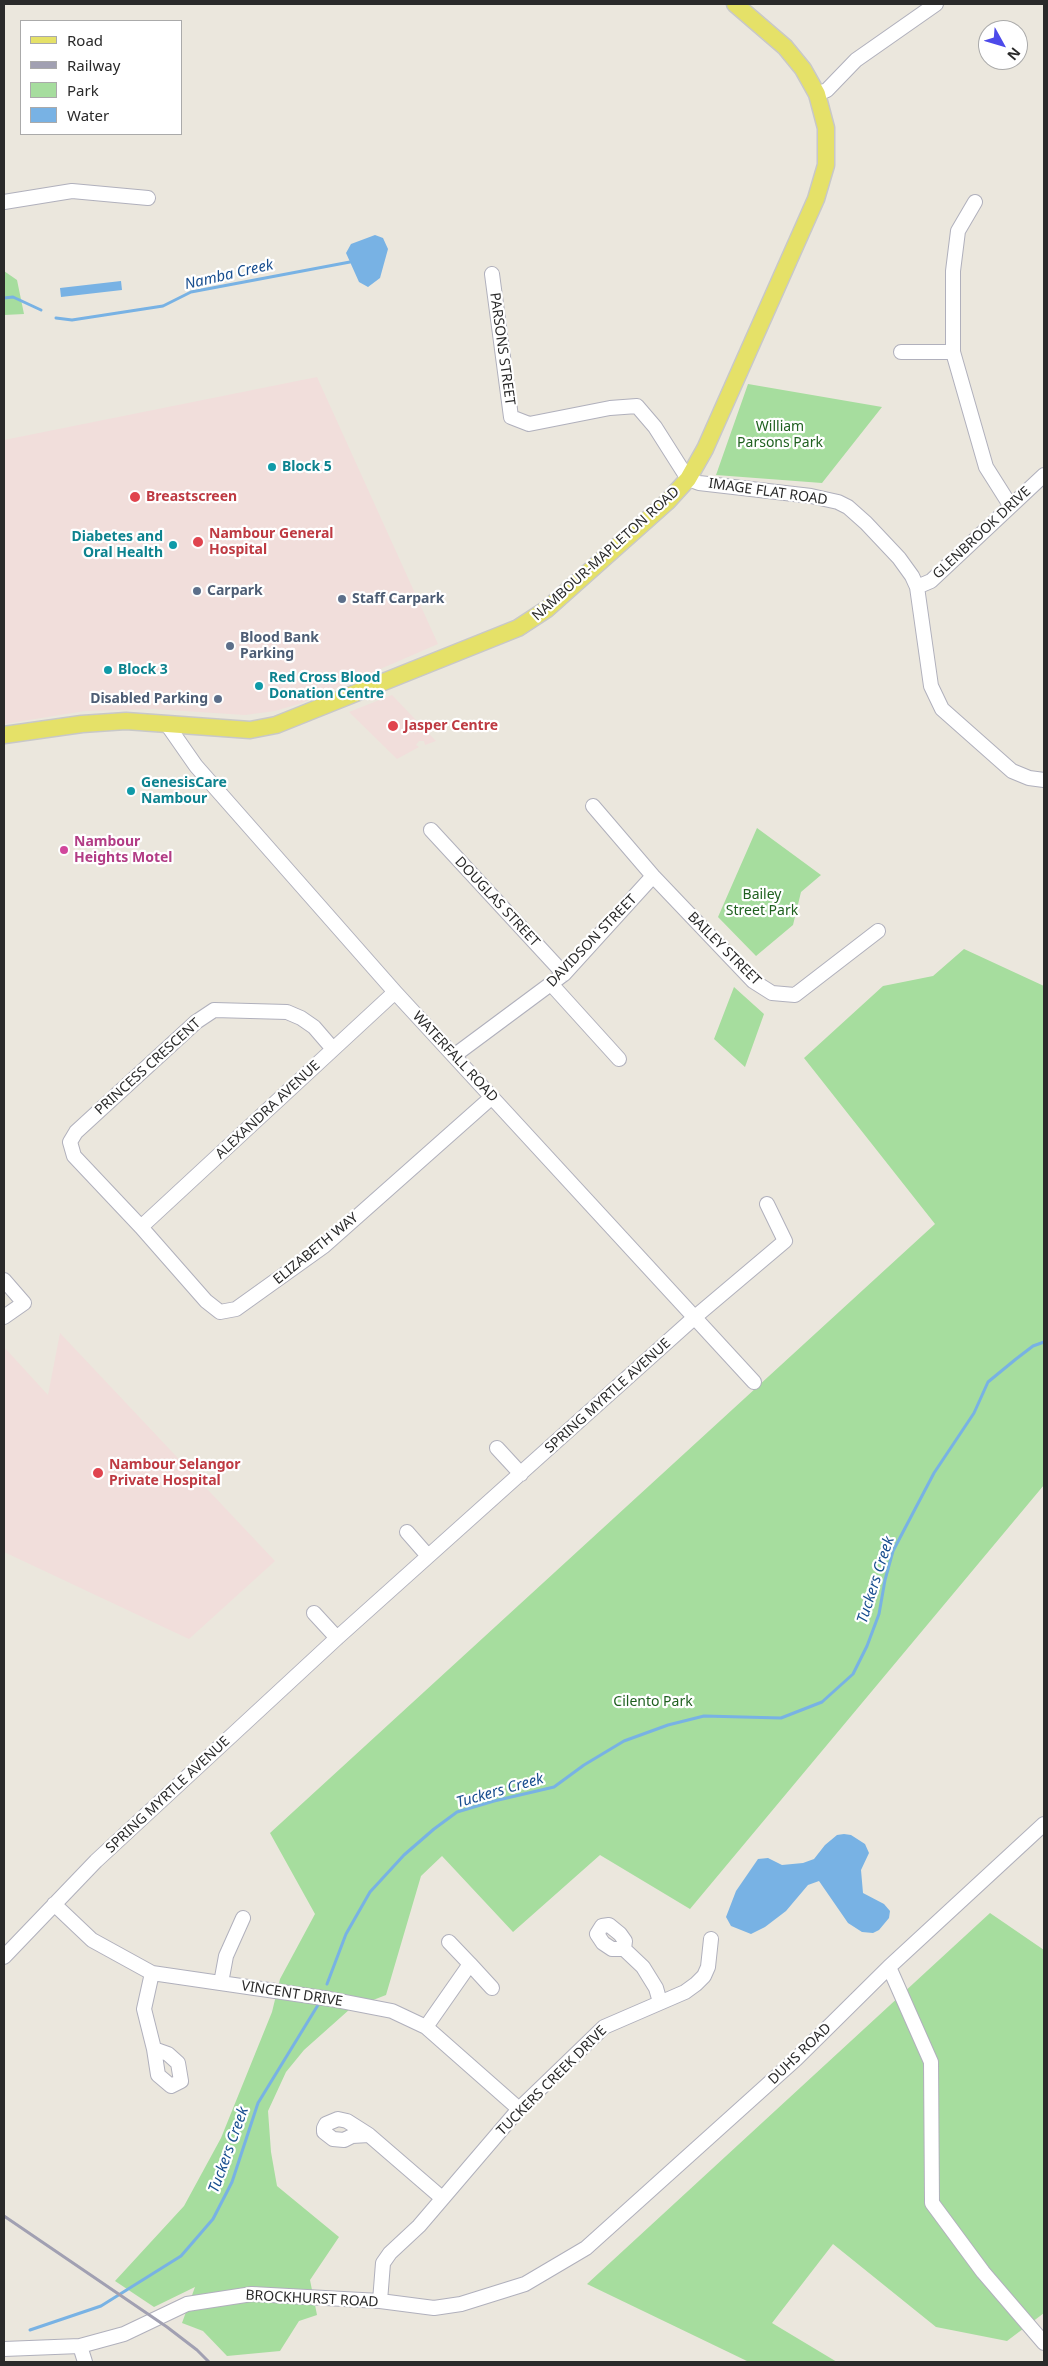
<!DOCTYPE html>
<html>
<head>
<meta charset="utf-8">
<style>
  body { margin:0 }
  #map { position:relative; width:1048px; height:2366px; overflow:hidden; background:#ebe7dd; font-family:"Noto Sans",sans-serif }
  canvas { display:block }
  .frame { position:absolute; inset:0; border:5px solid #2a2a2a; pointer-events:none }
  .legend { position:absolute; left:20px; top:20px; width:162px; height:115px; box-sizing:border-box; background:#fff; border:1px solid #aaa; margin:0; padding:6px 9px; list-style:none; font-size:15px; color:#2a2a2a }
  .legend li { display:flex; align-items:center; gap:10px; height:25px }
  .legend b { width:25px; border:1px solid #aaa }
  .north { position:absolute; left:978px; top:20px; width:50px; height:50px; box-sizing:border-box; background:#fff; border:1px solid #aaa; border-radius:50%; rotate:129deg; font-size:14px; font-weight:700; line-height:20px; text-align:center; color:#2a2a2a }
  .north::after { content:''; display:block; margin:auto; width:18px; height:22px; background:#4d4aea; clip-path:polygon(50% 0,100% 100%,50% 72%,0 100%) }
</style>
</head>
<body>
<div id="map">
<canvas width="1048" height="2366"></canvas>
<div class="frame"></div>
<ul class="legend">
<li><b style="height:6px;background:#e5e168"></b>Road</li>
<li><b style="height:6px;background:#a1a0b2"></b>Railway</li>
<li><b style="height:14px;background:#a6dd9e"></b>Park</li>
<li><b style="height:14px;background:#78b2e4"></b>Water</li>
</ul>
<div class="north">N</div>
</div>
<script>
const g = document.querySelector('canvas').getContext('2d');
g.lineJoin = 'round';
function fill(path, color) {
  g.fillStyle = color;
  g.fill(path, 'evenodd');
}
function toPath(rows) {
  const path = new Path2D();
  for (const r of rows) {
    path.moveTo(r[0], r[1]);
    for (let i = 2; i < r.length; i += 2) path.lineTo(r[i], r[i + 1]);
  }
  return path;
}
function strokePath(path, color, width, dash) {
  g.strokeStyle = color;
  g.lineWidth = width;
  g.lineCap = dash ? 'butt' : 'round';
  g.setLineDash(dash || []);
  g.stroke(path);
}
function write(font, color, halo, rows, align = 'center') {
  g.font = font + ' "Noto Sans",sans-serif';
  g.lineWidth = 4.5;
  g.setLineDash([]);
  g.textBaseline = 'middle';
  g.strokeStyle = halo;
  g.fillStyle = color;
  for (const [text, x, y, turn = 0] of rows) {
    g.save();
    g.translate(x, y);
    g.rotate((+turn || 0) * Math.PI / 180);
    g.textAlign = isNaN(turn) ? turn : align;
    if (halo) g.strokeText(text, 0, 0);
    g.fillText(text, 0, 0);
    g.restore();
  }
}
const medical = toPath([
  [317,377,438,644,302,703,275,711,245,715,153,709,85,711,4,724,4,440],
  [392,695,436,741,425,745,424,741,419,741,416,745,419,747,397,759,349,712],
  [60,1333,275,1561,189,1639,4,1552,4,1347,48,1395]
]);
const green = toPath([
  [4,271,17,280,24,314,4,315],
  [748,384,882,407,822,483,716,475],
  [757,828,821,875,801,892,793,925,756,956,718,917],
  [964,949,1044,986,1044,1485,690,1909,600,1855,513,1932,442,1856,421,1876,386,1995,350,2009,304,2050,286,2072,268,2111,271,2152,277,2186,339,2237,310,2280,317,2315,299,2321,280,2351,227,2356,203,2331,182,2323,195,2287,154,2307,115,2281,184,2206,221,2138,272,2012,280,1979,315,1914,270,1833,935,1224,804,1058,883,986,933,976],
  [734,987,764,1014,745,1067,714,1039],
  [990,1913,1044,1950,1044,2313,1007,2341,936,2327,833,2244,772,2323,837,2362,749,2362,587,2284]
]);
const water = toPath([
  [375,235,383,238,388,249,380,278,368,287,359,282,346,253,351,244],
  [121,281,122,290,61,297,60,288],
  [844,1834,851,1835,865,1844,869,1853,861,1870,863,1893,884,1904,890,1911,889,1918,879,1930,873,1933,862,1932,848,1923,819,1881,808,1885,786,1911,765,1927,751,1934,731,1926,726,1917,736,1891,758,1859,768,1858,782,1865,803,1863,814,1859,825,1845,837,1835]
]);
const stream = toPath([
  [4,298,13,297,41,310],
  [56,318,72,320,163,306,191,292,350,262],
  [327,1984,346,1934,370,1892,404,1855,434,1829,457,1812,494,1801,554,1787,584,1765,624,1741,668,1725,704,1716,781,1718,822,1702,853,1674,867,1646,879,1614,885,1580,893,1551,934,1473,974,1413,988,1382,1016,1359,1033,1346,1044,1342],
  [30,2330,101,2306,181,2256,213,2219,232,2182,258,2103,318,2005]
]);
const minor = toPath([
  [817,94,827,90,856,60,936,4],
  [4,202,72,191,148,198],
  [975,202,958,231,953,271,953,352,986,467,1010,505],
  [492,274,511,417,529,424,610,408,637,406,655,427,688,479,699,483,811,496,838,502,848,507,866,523,899,558,912,576,917,587,931,686,942,709,1012,771,1029,778,1044,780],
  [901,352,953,352],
  [917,587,931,581,1044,475],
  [166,723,196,766,395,992,754,1382],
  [593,806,653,876,753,981,772,993,795,995,878,931],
  [431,830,564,974],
  [552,985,619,1059],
  [333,1049,314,1027,301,1018,287,1012,214,1010,196,1022,76,1132,70,1142,74,1156,141,1227,206,1301,220,1312,236,1309,324,1246,492,1097],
  [455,1055,564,974,653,876],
  [141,1227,395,992],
  [4,1280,24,1303,4,1317],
  [497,1448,521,1474],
  [407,1532,428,1556],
  [314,1613,337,1638],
  [54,1904,92,1940,152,1973,330,1999,392,2011,426,2027,519,2109],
  [449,1942,470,1964],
  [624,1949,625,1941,620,1934,609,1925,602,1926,597,1934,603,1943,612,1949,624,1949,643,1967,656,1988,660,2002],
  [4,1957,96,1861,337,1638,695,1317,785,1241,767,1204],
  [889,1967,931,2062,932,2203,983,2272,1044,2343],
  [152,1973,144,2009,154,2049,168,2054,178,2063,181,2081,171,2086,158,2075,154,2049],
  [221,1983,226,1956,243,1918],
  [426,2027,470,1964,492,1988],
  [369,2135,347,2121,338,2119,326,2124,324,2128,324,2132,333,2139,344,2140,352,2136,369,2135,442,2198],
  [380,2301,383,2263,390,2253,419,2226,519,2109,604,2027,685,1992,696,1984,704,1976,708,1967,711,1939],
  [80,2346,85,2362],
  [4,2349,80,2346,124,2334,187,2304,252,2294,380,2301,434,2308,461,2304,525,2284,586,2248,796,2059,889,1967,1044,1824]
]);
const major = toPath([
  [4,735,82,724,126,721,250,730,276,725,518,628,547,609,667,502,688,479,705,449,816,199,826,165,826,128,817,94,803,69,785,47,735,4]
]);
const rail = toPath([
  [4,2216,167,2327,197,2350,209,2362]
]);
const markers = [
  [272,467,5,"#0f9aa8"],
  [135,497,6,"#e0444e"],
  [198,542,6,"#e0444e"],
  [173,545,5,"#0f9aa8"],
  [197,591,5,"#5c6f8a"],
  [342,599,5,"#5c6f8a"],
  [230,646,5,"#5c6f8a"],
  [108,670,5,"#0f9aa8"],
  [259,686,5,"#0f9aa8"],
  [218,699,5,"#5c6f8a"],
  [393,726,6,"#e0444e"],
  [131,791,5,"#0f9aa8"],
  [64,850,5,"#d1479c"],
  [98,1473,6,"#e0444e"]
];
const streetNames = [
  ["PARSONS STREET",502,349,82],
  ["IMAGE FLAT ROAD",768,492,8],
  ["GLENBROOK DRIVE",982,533,-43],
  ["NAMBOUR-MAPLETON ROAD",606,554,-42],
  ["DOUGLAS STREET",497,902,47],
  ["DAVIDSON STREET",592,941,-46],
  ["BAILEY STREET",724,949,45],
  ["WATERFALL ROAD",455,1057,47],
  ["PRINCESS CRESCENT",148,1067,-42],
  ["ALEXANDRA AVENUE",268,1110,-43],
  ["ELIZABETH WAY",316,1249,-39],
  ["SPRING MYRTLE AVENUE",608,1396,-42],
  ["SPRING MYRTLE AVENUE",168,1795,-43],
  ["VINCENT DRIVE",292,1994,9],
  ["DUHS ROAD",800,2054,-44],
  ["TUCKERS CREEK DRIVE",552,2081,-45],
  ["BROCKHURST ROAD",312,2299,3]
];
const parkNames = [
  ["William",780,427],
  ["Parsons Park",780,443],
  ["Bailey",762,895],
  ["Street Park",762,911],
  ["Cilento Park",653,1702]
];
const cultureNames = [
  ["Block 5",282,467],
  ["Diabetes and",163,537,"right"],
  ["Oral Health",163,553,"right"],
  ["Block 3",118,670],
  ["Red Cross Blood",269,678],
  ["Donation Centre",269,694],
  ["GenesisCare",141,783],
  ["Nambour",141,799]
];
const healthNames = [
  ["Breastscreen",146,497],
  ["Nambour General",209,534],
  ["Hospital",209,550],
  ["Jasper Centre",404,726],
  ["Nambour Selangor",109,1465],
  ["Private Hospital",109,1481]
];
const serviceNames = [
  ["Carpark",207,591],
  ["Staff Carpark",352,599],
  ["Blood Bank",240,638],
  ["Parking",240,654],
  ["Disabled Parking",208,699,"right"]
];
const hotelNames = [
  ["Nambour",74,842],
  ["Heights Motel",74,858]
];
const waterNames = [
  ["Namba Creek",229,275,-13],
  ["Tuckers Creek",876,1580,-72],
  ["Tuckers Creek",500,1791,-16],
  ["Tuckers Creek",229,2150,-70]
];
fill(medical, '#f1dedb');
fill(green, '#a6dd9e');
fill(water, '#78b2e4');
strokePath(stream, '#78b2e4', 3);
strokePath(minor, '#b0b0bc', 16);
strokePath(major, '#c8c8c8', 19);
strokePath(minor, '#fff', 14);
strokePath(major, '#e5e168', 16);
strokePath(rail, '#a1a0b2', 3);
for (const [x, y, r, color] of markers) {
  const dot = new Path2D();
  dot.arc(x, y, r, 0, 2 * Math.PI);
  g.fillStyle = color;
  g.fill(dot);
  strokePath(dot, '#fff', 2);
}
write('14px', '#2a2a2a', '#fff', streetNames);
write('14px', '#206120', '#fff', parkNames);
write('bold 14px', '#0d838f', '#fff', cultureNames, 'left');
write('bold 14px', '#be3a42', '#fff', healthNames, 'left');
write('bold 14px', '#4e5e75', '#fff', serviceNames, 'left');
write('bold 14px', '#b23c85', '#fff', hotelNames, 'left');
write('italic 15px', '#184e8f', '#fff', waterNames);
</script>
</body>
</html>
